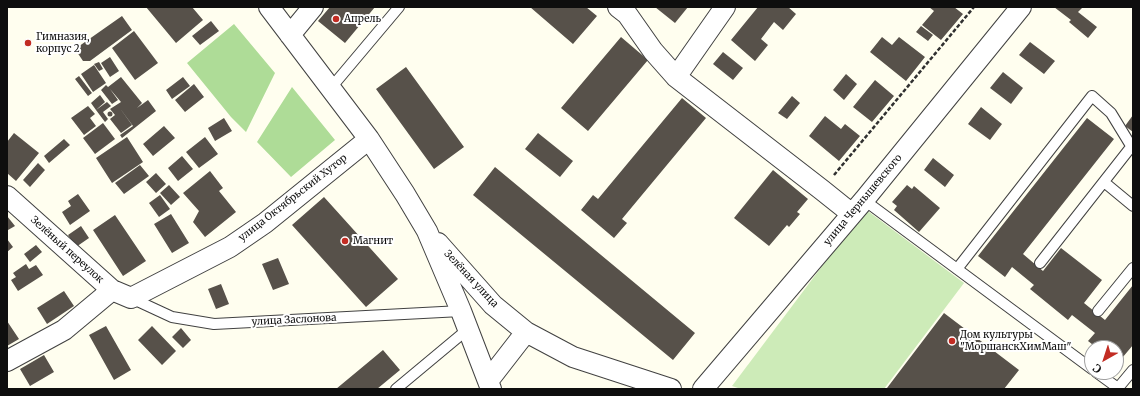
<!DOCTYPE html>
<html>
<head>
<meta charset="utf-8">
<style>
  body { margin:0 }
  #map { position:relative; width:1140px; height:396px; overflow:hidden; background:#fffeef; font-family:Merriweather,serif }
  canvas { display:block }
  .frame { position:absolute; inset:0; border:8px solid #0e0e0e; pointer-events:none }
  .north { position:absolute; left:1084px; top:340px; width:40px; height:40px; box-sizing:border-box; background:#fff; border:1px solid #9f9f9f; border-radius:50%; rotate:219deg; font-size:11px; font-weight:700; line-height:16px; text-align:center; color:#0e0e0e }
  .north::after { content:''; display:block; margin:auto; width:14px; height:18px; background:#c22c23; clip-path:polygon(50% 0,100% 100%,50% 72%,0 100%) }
</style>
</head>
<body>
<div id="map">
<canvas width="1140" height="396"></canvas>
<div class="frame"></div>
<div class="north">С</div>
</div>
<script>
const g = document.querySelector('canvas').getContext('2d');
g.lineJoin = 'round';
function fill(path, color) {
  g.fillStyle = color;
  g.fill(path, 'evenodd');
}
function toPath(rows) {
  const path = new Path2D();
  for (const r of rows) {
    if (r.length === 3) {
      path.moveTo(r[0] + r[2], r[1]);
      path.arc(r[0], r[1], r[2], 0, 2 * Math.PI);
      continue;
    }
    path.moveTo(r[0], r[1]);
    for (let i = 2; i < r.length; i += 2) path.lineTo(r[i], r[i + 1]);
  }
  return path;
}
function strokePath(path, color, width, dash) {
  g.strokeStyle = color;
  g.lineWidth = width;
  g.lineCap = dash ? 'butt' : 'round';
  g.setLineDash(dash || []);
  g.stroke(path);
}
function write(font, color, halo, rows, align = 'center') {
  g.font = font + ' Merriweather,serif';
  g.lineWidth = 4;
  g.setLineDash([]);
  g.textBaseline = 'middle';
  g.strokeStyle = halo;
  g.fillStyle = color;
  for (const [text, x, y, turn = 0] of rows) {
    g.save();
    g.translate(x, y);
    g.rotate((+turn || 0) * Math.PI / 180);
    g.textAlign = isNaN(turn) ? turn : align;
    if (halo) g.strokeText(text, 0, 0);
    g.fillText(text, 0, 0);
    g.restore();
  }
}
const green = toPath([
  [865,209,964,283,884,389,741,389,732,386]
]);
const forest = toPath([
  [234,24,275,73,246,132,231,117,187,63],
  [292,87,335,140,291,177,257,142]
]);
const building = toPath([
  [146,7,192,7,203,20,176,43],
  [330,7,375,7,345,43,318,21],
  [530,7,586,7,597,16,573,44],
  [655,7,688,7,675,23],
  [758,7,788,7,796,14,783,30,774,22,761,39,768,45,755,61,731,40],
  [929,7,954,7,963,14,941,40,922,25,934,11],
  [1054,7,1080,7,1082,8,1078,12,1097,27,1088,38,1069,22,1071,20],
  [122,16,132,30,90,61,83,61,75,49],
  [211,21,219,31,200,45,192,36],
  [921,26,933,35,928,41,916,32],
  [134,31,158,63,135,80,112,48],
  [621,37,648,60,588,131,561,108],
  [882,37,892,45,899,37,925,57,906,81,870,52],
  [1030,42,1055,61,1044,74,1019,55],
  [723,52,743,68,733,80,713,64],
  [110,57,119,71,110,77,101,63],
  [99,62,103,69,99,71,94,64],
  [94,65,106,83,93,92,81,74],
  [406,67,464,147,434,169,376,89],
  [1003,72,1023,88,1011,104,990,88],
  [846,74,857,84,844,100,833,90],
  [79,76,92,93,88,96,75,79],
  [121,77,142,103,137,108,148,100,156,111,122,138,120,135,133,126,119,107,132,125,121,133,110,119,115,115,110,109,121,102,110,89,118,100,112,104,101,90,106,85,108,87],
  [183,77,190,86,172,99,166,90],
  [875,80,894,96,872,122,853,107],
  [194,84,204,97,185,112,175,100],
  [100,95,105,102,96,110,91,103],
  [792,96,800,103,787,119,778,113],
  [682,98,706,118,622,219,627,223,614,238,581,210,593,195,598,199],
  [107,102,111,106,103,112,108,119,105,122,96,110],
  [88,106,95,114,90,118,96,126,84,135,71,118],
  [981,107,1002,124,990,140,968,124],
  [110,114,2.5],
  [1133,115,1133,132,1125,126],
  [825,116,841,129,845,124,860,136,839,161,809,136],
  [224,118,232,131,215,141,208,128],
  [1087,118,1114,139,1023,254,1043,271,1061,248,1102,280,1084,303,1105,320,1133,285,1133,345,1117,364,1116,363,1116,348,1097,348,1088,341,1095,333,1072,315,1068,320,1030,289,1034,285,1012,267,1005,277,978,256],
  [103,123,115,139,95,154,83,138],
  [164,126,175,138,153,156,143,144],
  [14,133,39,153,16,181,7,173,7,142],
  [538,133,573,161,560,177,525,149],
  [127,137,143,162,112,183,96,158],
  [205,137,218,154,199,168,186,152],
  [64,139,70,145,49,163,44,156],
  [182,156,193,169,178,181,168,168],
  [933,158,954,175,945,187,924,170],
  [38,163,45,170,30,187,23,180],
  [140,165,149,176,124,194,115,183],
  [495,167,695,333,673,360,473,195],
  [773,170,808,199,797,212,800,214,789,227,787,225,769,246,734,218],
  [210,171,223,188,219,191,236,212,205,237,193,222,199,211,183,193],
  [156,173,166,184,156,193,146,182],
  [169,185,180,197,171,205,160,193],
  [907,185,912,189,914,186,940,208,919,232,894,210,897,206,892,202],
  [78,194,90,211,70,225,62,212,71,206,68,201],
  [160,195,170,209,159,217,149,203],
  [324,197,398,279,366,307,292,225],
  [171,214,189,243,172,253,154,224],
  [115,215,146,261,123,276,93,230],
  [7,216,15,226,8,230,7,228],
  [81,226,89,238,76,247,68,235],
  [7,239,13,247,7,252],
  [36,245,42,252,30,262,24,254],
  [278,258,289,284,273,290,262,264],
  [26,264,29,269,36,265,43,275,18,291,11,280,16,277,13,273],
  [221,284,229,304,216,309,208,289],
  [64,291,74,306,47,324,37,308],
  [944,313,1019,370,1004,389,887,388],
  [7,321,19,339,7,346],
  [106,326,131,370,114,380,89,335],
  [152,326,176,351,162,365,138,340],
  [181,328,191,340,183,348,172,337],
  [383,350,400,370,377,389,336,389],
  [44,355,54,372,30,386,20,369]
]);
const path = toPath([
  [834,175,974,7]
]);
const lane = toPath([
  [330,89,399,7],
  [1104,182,1133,206],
  [864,200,1092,369],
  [1040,263,1131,147],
  [957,269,1092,96,1111,113,1133,149],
  [131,298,172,317,214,324,461,311],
  [1098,311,1133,268],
  [1096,372,1118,388,1133,370],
  [396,389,468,329]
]);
const street = toPath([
  [269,7,369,139,405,194,427,231,461,311,491,389],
  [618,7,627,14,653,51,676,77,822,190,852,214],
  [290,35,313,7],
  [676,77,725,7],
  [7,196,112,290,131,298,230,247,265,223,369,139],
  [438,243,493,305,526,332,573,357,671,389],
  [7,361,64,330,112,290],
  [488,381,526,332],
  [703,389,864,200,1021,7]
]);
const markers = [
  [336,19,4,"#c22c23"],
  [28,43,4,"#c22c23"],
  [345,241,4,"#c22c23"],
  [952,341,4,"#c22c23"]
];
const poiNames = [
  ["Апрель",344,19],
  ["Гимназия,",36,37],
  ["корпус 2",36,49],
  ["Магнит",353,241],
  ["Дом культуры",960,335],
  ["\"МоршанскХимМаш\"",960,347]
];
const streetNames = [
  ["улица Октябрьский Хутор",293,198,-38],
  ["улица Чернышевского",863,200,-50],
  ["Зелёный переулок",67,250,42],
  ["Зелёная улица",471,279,47],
  ["улица Заслонова",294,320,-3]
];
fill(green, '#cdebb8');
fill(forest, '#aedc97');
fill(building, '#57514a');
strokePath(lane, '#414141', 12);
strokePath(street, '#414141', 22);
strokePath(path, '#303030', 2.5, [4, 2]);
strokePath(lane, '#fff', 10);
strokePath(street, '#fff', 20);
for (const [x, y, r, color] of markers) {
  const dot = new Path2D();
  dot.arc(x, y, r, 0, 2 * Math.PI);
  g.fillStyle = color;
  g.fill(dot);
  strokePath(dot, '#fff', 1.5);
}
write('10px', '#0e0e0e', '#fff', poiNames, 'left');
write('10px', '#0e0e0e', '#fff', streetNames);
</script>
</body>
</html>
